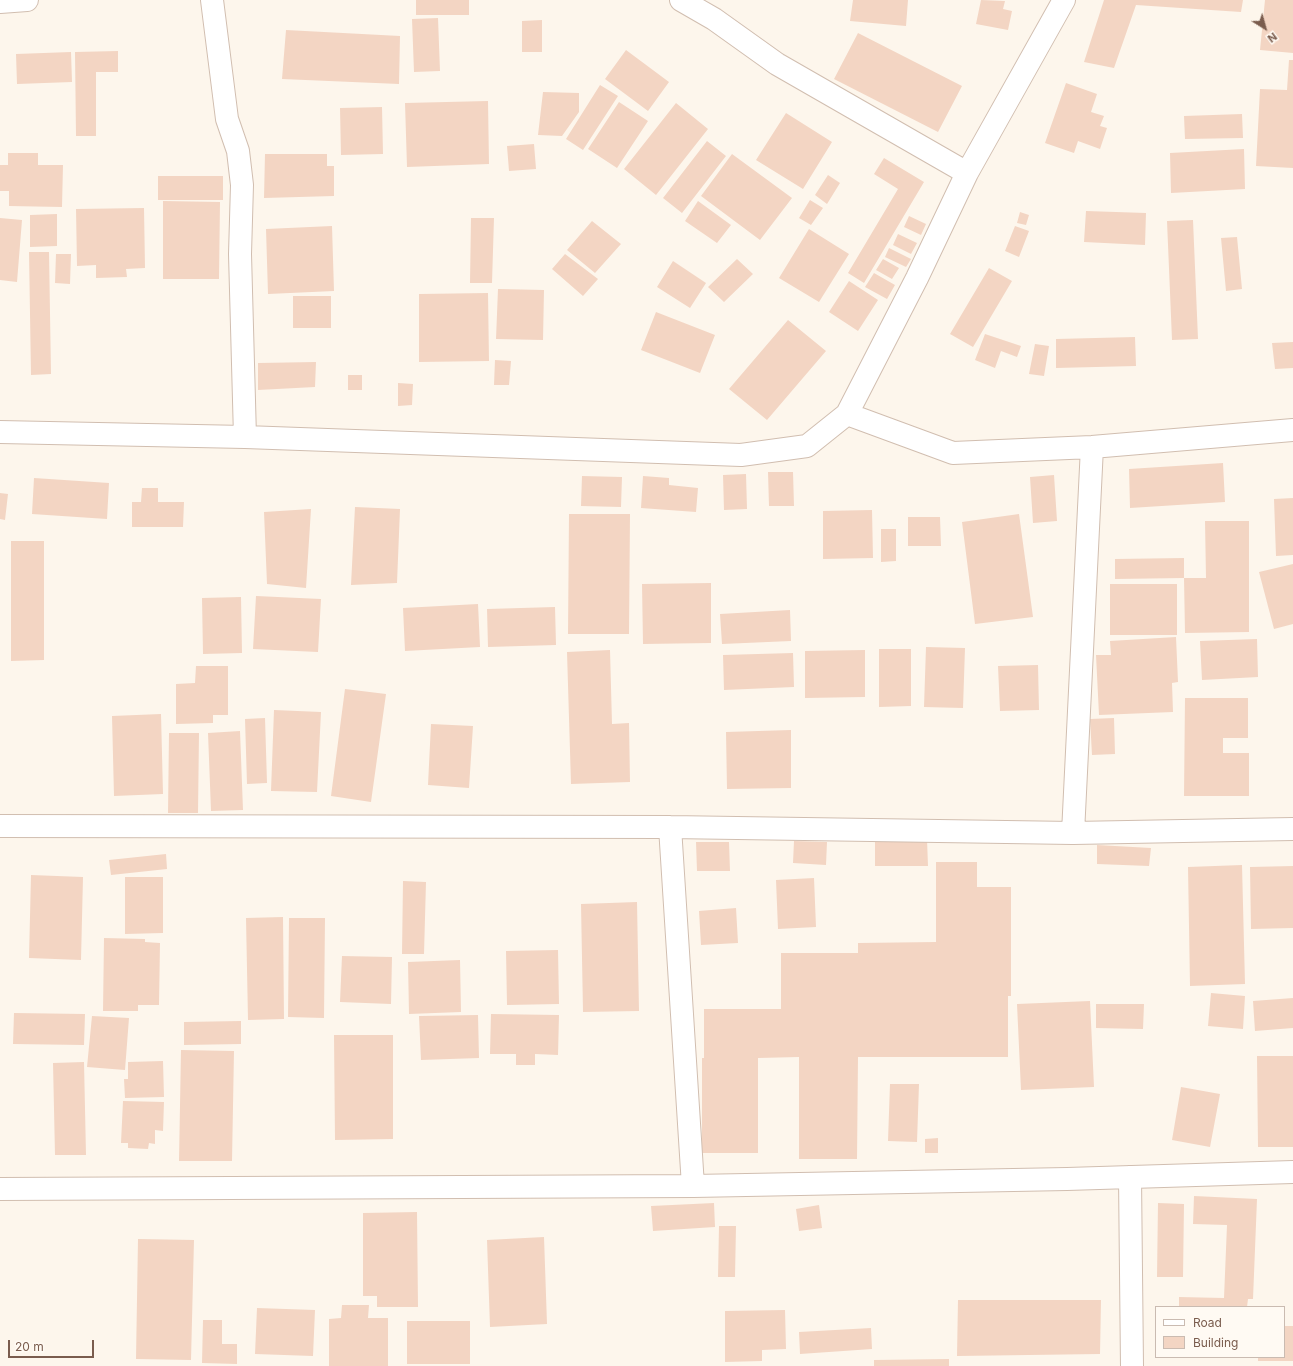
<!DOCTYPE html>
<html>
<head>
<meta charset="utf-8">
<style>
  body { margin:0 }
  #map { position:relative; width:1293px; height:1366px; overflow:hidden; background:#fdf6ec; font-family:Inter,sans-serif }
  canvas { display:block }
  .legend { position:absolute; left:1155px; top:1306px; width:130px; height:52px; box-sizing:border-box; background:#fffaf3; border:1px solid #cabbb1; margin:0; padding:5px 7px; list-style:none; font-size:12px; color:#7a5c4d }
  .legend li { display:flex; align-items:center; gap:8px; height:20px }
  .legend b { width:20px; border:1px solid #cabbb1 }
  .north { position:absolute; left:1245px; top:8px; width:40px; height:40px; -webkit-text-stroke:3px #fffaf3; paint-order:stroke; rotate:143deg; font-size:11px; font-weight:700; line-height:16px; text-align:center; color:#7a5c4d }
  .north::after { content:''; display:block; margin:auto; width:14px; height:18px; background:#7a5c4d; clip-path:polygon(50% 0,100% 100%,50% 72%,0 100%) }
  .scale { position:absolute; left:8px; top:1340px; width:86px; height:18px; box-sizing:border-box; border:2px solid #7a5c4d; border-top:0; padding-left:5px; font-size:12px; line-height:14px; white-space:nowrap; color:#7a5c4d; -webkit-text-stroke:3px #fffaf3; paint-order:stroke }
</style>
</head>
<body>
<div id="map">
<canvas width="1293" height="1366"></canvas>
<ul class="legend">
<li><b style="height:5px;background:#fff"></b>Road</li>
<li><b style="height:11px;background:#f3d5c3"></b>Building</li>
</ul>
<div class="north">N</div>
<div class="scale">20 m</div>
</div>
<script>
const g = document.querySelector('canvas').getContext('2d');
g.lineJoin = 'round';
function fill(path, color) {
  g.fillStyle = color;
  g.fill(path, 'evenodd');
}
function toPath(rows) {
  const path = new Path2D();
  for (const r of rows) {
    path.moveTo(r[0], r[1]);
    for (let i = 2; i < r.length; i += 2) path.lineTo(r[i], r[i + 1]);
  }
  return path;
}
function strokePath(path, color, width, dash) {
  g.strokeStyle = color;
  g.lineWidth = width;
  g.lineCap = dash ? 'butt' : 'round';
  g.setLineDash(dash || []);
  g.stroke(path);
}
const building = toPath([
  [416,0,469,0,469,15,416,15],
  [853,0,908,0,906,26,850,21],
  [981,0,1005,1,1003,9,1012,11,1008,30,976,24],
  [1104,0,1243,0,1241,12,1136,5,1114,68,1084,62],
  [1265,0,1293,0,1293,53,1260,50],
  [438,18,440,71,414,72,412,19],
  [542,20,542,52,522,52,522,21],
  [286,30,400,36,399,84,282,79],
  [858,33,962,86,938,132,834,79],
  [626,50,669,82,648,111,605,79],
  [118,51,118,72,96,72,96,136,76,136,75,52],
  [71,52,72,82,17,84,16,54],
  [1289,60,1293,60,1293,168,1256,166,1260,89,1287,90],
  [1066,83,1097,94,1091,112,1104,116,1100,126,1107,128,1100,149,1078,141,1074,153,1045,143],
  [600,85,618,96,583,150,566,139],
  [543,92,579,93,579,112,562,136,538,135],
  [488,101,489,164,407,167,405,103],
  [619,102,648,121,617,168,588,149],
  [676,103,708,129,656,195,624,169],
  [382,107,383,154,341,155,340,108],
  [786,113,832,142,803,189,756,160],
  [1242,114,1243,138,1185,139,1184,116],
  [707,141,726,156,682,213,663,198],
  [534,144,536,169,509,171,507,146],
  [1244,149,1245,189,1171,193,1170,153],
  [8,153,38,153,38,165,63,165,62,207,9,206,9,191,0,191,0,165,8,165],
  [265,154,327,154,327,166,334,166,334,196,264,198],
  [732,154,792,198,760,240,701,196],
  [884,158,924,182,864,283,848,273,898,189,874,174],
  [828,175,840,183,827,204,815,195],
  [158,176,223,176,223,200,158,200],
  [810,200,823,208,811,225,799,218],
  [163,201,220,202,219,279,163,279],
  [698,201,731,225,717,243,685,221],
  [144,208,145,268,126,269,127,277,96,278,96,265,77,266,76,209],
  [1086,211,1146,213,1145,245,1084,242],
  [1020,212,1029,215,1026,225,1017,223],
  [57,214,57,246,30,247,30,215],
  [909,216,926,224,921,235,904,227],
  [0,218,22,220,17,282,0,280],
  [471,218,494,218,492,283,470,283],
  [1193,220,1198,339,1172,340,1167,221],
  [592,221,621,244,595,273,567,250],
  [332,226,334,291,268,294,266,229],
  [1015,226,1029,231,1019,257,1005,251],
  [809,229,849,254,819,302,779,278],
  [898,234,917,243,911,254,893,245],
  [1237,237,1242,289,1226,291,1221,238],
  [889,248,911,259,906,267,885,257],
  [29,252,49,252,51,374,31,375],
  [56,254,71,254,70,284,55,283],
  [565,254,598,279,583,296,552,269],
  [737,259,753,274,724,302,708,287],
  [883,259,899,268,892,279,876,270],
  [673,261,706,283,690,308,657,287],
  [989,268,1012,281,973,347,950,334],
  [874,273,895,285,887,299,865,287],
  [849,281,878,300,858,331,829,312],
  [498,289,544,290,543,340,496,339],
  [488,293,489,361,419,362,419,294],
  [293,296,331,296,331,328,293,328],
  [656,312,715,335,700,373,641,350],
  [788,320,826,351,767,420,729,389],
  [985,334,1021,346,1017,357,1001,351,995,368,975,360],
  [1135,337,1136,366,1056,368,1056,339],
  [1293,342,1293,368,1275,369,1272,343],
  [1035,344,1049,346,1044,376,1029,374],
  [495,360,511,361,509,385,494,385],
  [316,362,315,387,258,390,258,363],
  [348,375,362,375,362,390,348,390],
  [398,383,413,384,412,405,398,406],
  [1223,463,1225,502,1130,508,1129,469],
  [768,472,793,472,794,506,769,506],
  [746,474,747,509,724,510,723,475],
  [1054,475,1057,521,1033,523,1030,477],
  [582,476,622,477,621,507,581,506],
  [643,476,669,478,669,485,698,488,696,512,641,508],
  [34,478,109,483,107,519,32,514],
  [142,488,158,488,158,502,184,502,183,527,132,527,132,502,141,502],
  [0,493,8,494,5,520,0,519],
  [1293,498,1293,555,1276,556,1274,499],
  [355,507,400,509,397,583,351,585],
  [311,509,306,588,267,584,264,512],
  [872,510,873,558,823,559,823,511],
  [569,514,630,514,629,634,568,634],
  [1019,514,1033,617,975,624,962,522],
  [908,517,940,517,941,546,908,546],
  [1205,521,1249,521,1249,632,1185,633,1184,578,1115,579,1115,559,1184,558,1184,578,1206,578],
  [881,529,896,529,896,561,881,562],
  [11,541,44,541,44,660,11,661],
  [1293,564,1293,624,1274,629,1259,572],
  [711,583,711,643,643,644,642,584],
  [1110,584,1177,584,1177,635,1110,635],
  [256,596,321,599,318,652,253,649],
  [241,597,242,653,203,654,202,598],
  [478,604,480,647,405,651,403,608],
  [555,607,556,645,488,647,487,609],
  [790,610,791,641,722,644,720,614],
  [1176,637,1178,682,1172,683,1173,712,1099,715,1096,655,1111,655,1110,641],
  [1257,639,1258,677,1202,680,1200,641],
  [926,647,965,648,963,708,924,707],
  [879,649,911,649,911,706,879,707],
  [610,650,612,724,629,723,630,782,571,784,567,652],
  [865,650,865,697,805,698,805,651],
  [793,653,794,687,724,690,723,655],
  [1038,665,1039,710,1000,711,998,666],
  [196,666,228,666,228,715,213,715,213,723,176,724,176,684,195,683],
  [345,689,386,694,371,802,331,796],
  [1185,698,1248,698,1248,738,1223,738,1223,753,1249,753,1249,796,1184,796],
  [274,710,321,712,317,792,271,791],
  [161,714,163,794,114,796,112,716],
  [265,718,267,783,247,784,245,719],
  [1114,718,1115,754,1092,755,1090,719],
  [431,724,473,726,469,788,428,785],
  [791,730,791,788,727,789,726,732],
  [240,731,243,810,211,811,208,733],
  [169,733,199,733,198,813,168,813],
  [927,839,928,866,875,866,875,840],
  [794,841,827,842,826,865,793,863],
  [696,842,729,842,730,871,697,871],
  [1097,845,1151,848,1149,866,1097,864],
  [166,854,167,869,111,875,109,860],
  [936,862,977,862,977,887,1011,887,1011,996,1008,996,1008,1057,858,1057,857,1159,799,1159,799,1057,758,1058,758,1153,702,1153,702,1058,704,1058,704,1009,781,1009,781,953,858,953,858,943,936,942],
  [1242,865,1245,984,1190,986,1188,867],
  [1293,866,1293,928,1251,929,1250,867],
  [31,875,83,877,81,960,29,958],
  [125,877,163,877,163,933,125,934],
  [814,878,816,927,778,929,776,880],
  [403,881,426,882,424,954,402,954],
  [637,902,639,1011,583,1012,581,904],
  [736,908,738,943,701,945,699,911],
  [283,917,284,1019,248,1020,246,918],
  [289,918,325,918,324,1018,288,1017],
  [104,938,145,939,145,942,160,943,159,1005,138,1005,138,1011,103,1011],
  [558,950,559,1004,507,1005,506,951],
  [342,956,392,957,391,1004,340,1002],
  [460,960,461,1012,409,1014,408,962],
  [1211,993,1245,996,1243,1029,1208,1026],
  [1293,998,1293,1028,1255,1031,1253,1001],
  [1090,1001,1094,1087,1021,1090,1017,1004],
  [1096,1004,1144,1004,1143,1029,1096,1028],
  [14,1013,85,1014,84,1045,13,1044],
  [491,1014,559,1015,558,1055,535,1054,535,1065,516,1065,516,1054,490,1054],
  [478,1015,479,1058,421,1060,419,1016],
  [92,1016,129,1018,125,1070,87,1067],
  [241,1021,241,1044,184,1045,184,1022],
  [334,1035,393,1035,393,1139,335,1140],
  [181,1050,234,1051,232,1161,179,1161],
  [1257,1056,1293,1056,1293,1147,1258,1147],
  [163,1061,164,1097,125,1098,124,1079,128,1079,128,1062],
  [84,1062,86,1155,55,1155,53,1063],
  [890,1084,919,1084,917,1142,888,1141],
  [1181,1087,1220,1094,1210,1147,1172,1140],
  [123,1101,164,1102,163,1131,155,1130,155,1144,149,1143,148,1149,128,1148,128,1143,121,1143],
  [938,1138,938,1153,925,1153,925,1139],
  [1194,1196,1257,1199,1253,1299,1248,1299,1247,1307,1179,1307,1179,1297,1224,1298,1227,1225,1193,1224],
  [714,1203,715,1227,653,1231,651,1206],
  [1158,1203,1184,1204,1183,1277,1157,1277],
  [819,1205,822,1228,799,1231,796,1209],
  [417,1212,418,1307,377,1307,377,1296,363,1296,363,1213],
  [719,1226,736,1226,735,1277,718,1277],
  [544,1237,547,1324,490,1327,487,1240],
  [138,1239,194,1240,191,1360,136,1359],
  [958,1300,1101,1300,1100,1354,957,1356],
  [342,1305,369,1305,368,1318,388,1318,388,1366,329,1366,329,1319,341,1318],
  [257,1308,315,1310,313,1356,255,1354],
  [785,1310,786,1349,762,1350,762,1361,725,1362,725,1311],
  [203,1320,222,1320,222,1344,237,1344,237,1364,202,1363],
  [407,1321,470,1321,470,1364,407,1364],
  [1284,1326,1293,1326,1293,1361,1258,1361,1258,1357,1284,1357],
  [871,1328,872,1349,800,1354,799,1332],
  [949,1359,949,1366,874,1366,874,1360]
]);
const minor = toPath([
  [212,0,227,119,238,151,242,185,240,254,245,437],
  [681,0,714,19,777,64,967,173],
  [0,2,27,0],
  [847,414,953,453,1092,447,1293,430],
  [0,432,245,437,741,455,807,446,847,414,917,278,967,173,1064,0],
  [0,826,670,827,1073,833,1293,829],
  [670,827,693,1186],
  [1073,833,1092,447],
  [1130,1177,1132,1366],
  [0,1189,693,1186,1067,1179,1293,1172]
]);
fill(building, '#f3d5c3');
strokePath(minor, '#d1beb0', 24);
strokePath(minor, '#fff', 22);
</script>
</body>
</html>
